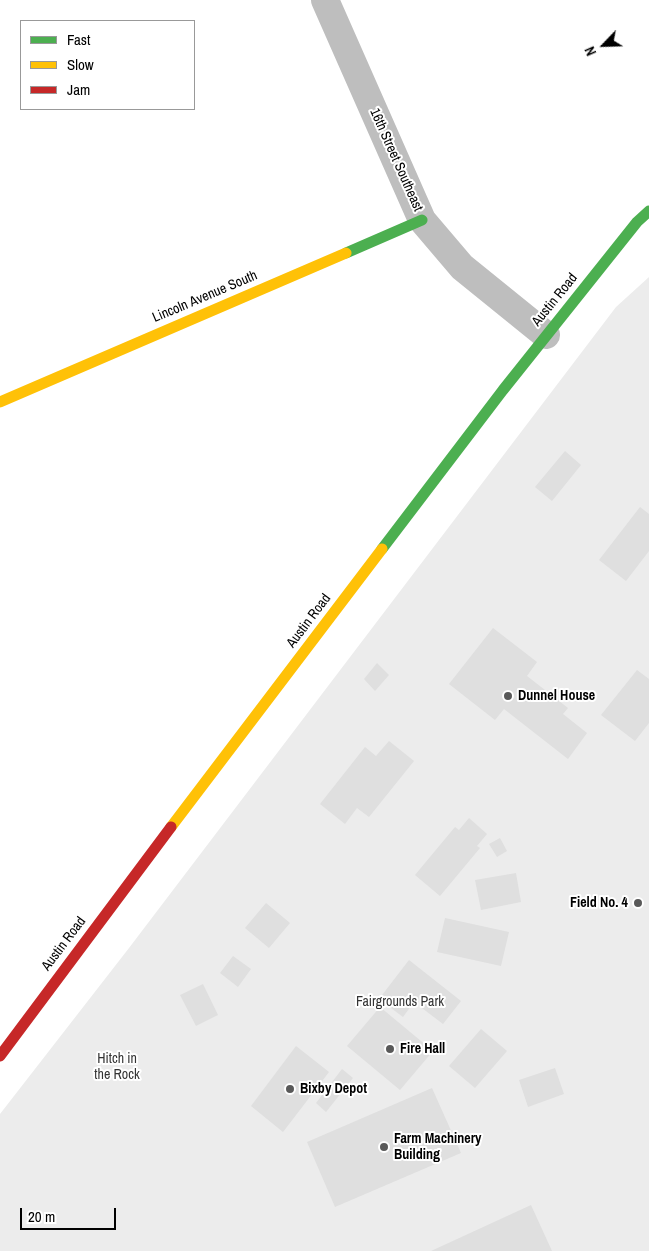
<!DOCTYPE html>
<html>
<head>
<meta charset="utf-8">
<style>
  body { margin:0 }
  #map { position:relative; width:649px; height:1251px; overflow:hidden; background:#fff; font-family:"Archivo Narrow",sans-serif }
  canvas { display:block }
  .legend { position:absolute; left:20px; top:20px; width:175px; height:90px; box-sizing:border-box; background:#fff; border:1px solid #999; margin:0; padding:6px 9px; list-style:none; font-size:15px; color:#000 }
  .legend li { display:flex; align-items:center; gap:10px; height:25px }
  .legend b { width:25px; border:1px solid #999 }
  .north { position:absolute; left:579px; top:20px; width:50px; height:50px; -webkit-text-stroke:4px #fff; paint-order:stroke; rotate:246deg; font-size:14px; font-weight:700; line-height:20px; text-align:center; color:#000 }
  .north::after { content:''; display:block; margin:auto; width:18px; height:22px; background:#000; clip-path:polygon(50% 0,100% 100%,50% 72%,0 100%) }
  .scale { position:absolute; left:20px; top:1208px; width:96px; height:22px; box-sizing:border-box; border:2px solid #000; border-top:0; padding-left:6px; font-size:15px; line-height:18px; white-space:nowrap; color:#000; -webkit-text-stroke:4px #fff; paint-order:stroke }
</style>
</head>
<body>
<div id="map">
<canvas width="649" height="1251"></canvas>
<ul class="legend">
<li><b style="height:6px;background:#4caf50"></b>Fast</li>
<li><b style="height:6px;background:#ffc107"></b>Slow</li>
<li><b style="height:6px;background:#c62828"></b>Jam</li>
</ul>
<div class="north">N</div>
<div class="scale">20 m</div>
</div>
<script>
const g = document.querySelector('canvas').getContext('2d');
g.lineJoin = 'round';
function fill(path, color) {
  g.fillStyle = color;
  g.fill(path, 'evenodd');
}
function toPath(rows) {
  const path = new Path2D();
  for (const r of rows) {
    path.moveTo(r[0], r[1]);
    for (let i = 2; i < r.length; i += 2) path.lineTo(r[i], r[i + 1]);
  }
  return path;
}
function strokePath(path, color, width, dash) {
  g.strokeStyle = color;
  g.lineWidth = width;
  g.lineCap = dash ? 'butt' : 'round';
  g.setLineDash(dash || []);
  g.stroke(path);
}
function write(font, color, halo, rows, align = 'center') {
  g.font = font + ' "Archivo Narrow",sans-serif';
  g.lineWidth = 4;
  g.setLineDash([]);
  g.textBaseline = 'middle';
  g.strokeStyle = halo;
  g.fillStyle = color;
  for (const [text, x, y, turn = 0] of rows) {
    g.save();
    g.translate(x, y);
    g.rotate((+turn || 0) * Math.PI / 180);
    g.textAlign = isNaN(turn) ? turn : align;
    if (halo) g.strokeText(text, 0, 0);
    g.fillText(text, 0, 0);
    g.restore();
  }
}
const green = toPath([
  [649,277,649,1251,0,1251,0,1114,129,948,616,307]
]);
const building = toPath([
  [565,451,581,465,552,501,535,487],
  [640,507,649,514,649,551,626,581,599,560],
  [493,628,537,662,527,676,568,708,563,714,587,733,568,759,504,709,495,720,449,684],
  [377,663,389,675,375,691,364,679],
  [637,670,649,679,649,723,635,741,601,715],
  [389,741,414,761,369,817,357,808,345,824,320,804,365,747,376,756],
  [469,818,487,834,477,846,480,848,440,896,415,875,455,827,459,830],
  [500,838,507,851,497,857,489,844],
  [516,873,521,902,481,910,475,880],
  [266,903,290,923,269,948,245,928],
  [445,918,509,932,501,966,437,952],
  [233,956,251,969,238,987,220,973],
  [409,960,461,1001,443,1024,414,1002,403,1017,379,999],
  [203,984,218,1015,196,1026,180,995],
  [380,1007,433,1051,400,1090,347,1046],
  [481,1029,507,1051,475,1088,449,1066],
  [296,1046,329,1072,283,1132,251,1106],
  [555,1068,564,1094,528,1107,519,1080],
  [342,1069,353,1078,326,1112,316,1103],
  [432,1088,461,1153,335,1207,307,1142],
  [531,1205,552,1251,431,1251]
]);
const street = toPath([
  [325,0,422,220,462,267,546,335]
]);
const fast = toPath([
  [346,253,422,220],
  [382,549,503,390,637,222,649,211]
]);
const slow = toPath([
  [0,402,346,253],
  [171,827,382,549]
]);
const jam = toPath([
  [0,1056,171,827]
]);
const markers = [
  [508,696,5,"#595959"],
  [638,903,5,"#595959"],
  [390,1049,5,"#595959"],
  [290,1089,5,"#595959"],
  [384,1147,5,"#595959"]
];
const streetNames = [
  ["16th Street Southeast",396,160,66],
  ["Lincoln Avenue South",205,297,-23],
  ["Austin Road",555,300,-51],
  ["Austin Road",309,621,-53],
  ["Austin Road",64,944,-53]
];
const poiNames = [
  ["Dunnel House",518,696],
  ["Field No. 4",628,903,"right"],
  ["Fire Hall",400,1049],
  ["Bixby Depot",300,1089],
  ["Farm Machinery",394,1139],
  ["Building",394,1155]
];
const parkNames = [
  ["Fairgrounds Park",400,1002],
  ["Hitch in",117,1059],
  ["the Rock",117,1075]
];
fill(green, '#ececec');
fill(building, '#dfdfdf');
strokePath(street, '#bebebe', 28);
strokePath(fast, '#4caf50', 11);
strokePath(slow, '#ffc107', 11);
strokePath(jam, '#c62828', 11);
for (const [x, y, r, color] of markers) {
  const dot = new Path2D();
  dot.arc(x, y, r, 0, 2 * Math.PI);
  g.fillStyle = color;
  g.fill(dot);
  strokePath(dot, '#fff', 2);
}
write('14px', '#000', '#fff', streetNames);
write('bold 14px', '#000', '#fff', poiNames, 'left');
write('14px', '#333', '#fff', parkNames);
</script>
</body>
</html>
